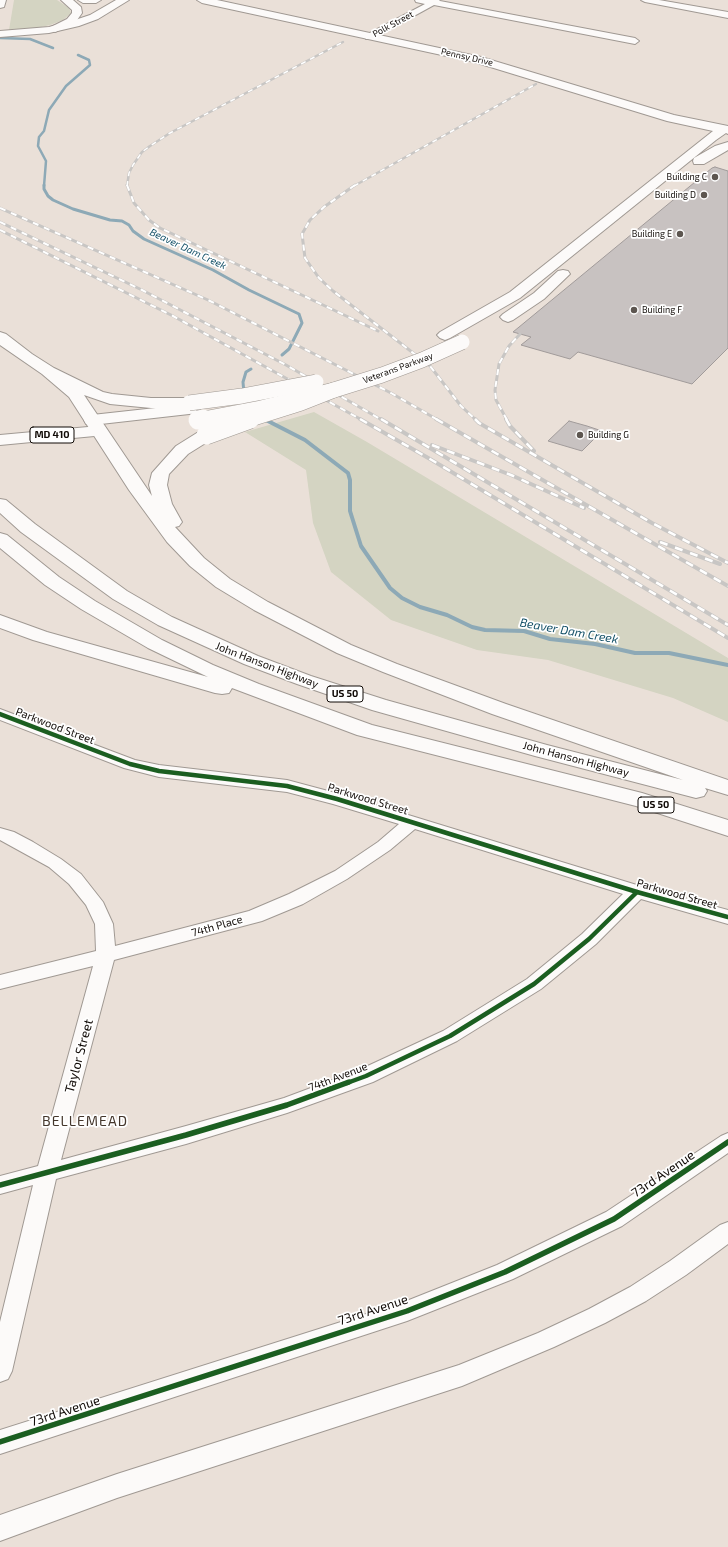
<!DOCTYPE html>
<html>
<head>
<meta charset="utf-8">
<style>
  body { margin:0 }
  canvas { display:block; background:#eae0d8 }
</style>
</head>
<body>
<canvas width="728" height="1547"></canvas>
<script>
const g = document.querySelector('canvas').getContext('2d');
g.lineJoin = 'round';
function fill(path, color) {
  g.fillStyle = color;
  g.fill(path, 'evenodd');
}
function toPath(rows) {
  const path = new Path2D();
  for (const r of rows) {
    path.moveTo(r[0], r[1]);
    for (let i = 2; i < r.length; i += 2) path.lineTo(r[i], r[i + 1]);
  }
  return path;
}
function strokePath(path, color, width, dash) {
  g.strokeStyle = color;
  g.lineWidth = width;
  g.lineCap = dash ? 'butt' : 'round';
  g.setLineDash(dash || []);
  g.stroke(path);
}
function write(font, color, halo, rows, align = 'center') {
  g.font = font + ' "Exo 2",sans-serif';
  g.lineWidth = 3.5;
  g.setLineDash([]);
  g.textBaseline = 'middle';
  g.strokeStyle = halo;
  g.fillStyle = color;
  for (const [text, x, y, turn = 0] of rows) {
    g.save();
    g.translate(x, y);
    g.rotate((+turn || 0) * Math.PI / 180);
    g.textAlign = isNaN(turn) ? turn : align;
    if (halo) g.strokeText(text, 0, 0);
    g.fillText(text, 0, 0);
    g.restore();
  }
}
const green = toPath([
  [14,0,57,0,69,8,71,13,63,20,50,25,32,29,9,30],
  [314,412,367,442,728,658,728,722,673,698,548,660,477,650,391,620,331,572,313,523,306,470,245,432]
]);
const streamFar2 = toPath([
  [0,38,30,39,53,48],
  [44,186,46,161,38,146,39,137,44,131,49,110,66,86,90,65,89,60,78,55]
]);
const streamFar1 = toPath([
  [44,185,44,189,48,196,53,200,73,209,110,220,122,221,129,225,133,231,144,239,213,270,249,290,299,314,302,323,289,349,282,355],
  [244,394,243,382,246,372,251,369],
  [263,418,266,420]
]);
const stream = toPath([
  [264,419,305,440,348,473,350,480,350,511,361,546,390,588,402,598,420,607,447,615,472,627,485,630,524,631,550,639,595,644,635,653,669,653,728,665]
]);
const building = toPath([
  [715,167,728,171,728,348,692,384,578,352,570,359,521,345,531,337,513,332,712,168,715,167],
  [569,421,587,426,602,431,582,451,548,441,569,421]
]);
const minor = toPath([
  [415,0,439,0,440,1,635,38,639,41,635,44,434,5,372,39,366,39,365,37,366,35,425,4,416,2,415,0],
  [641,0,659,0,728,12,728,18,645,2,641,0],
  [0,709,135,760,159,765,287,780,343,795,640,886,728,910,728,924,641,899,596,944,541,989,457,1041,373,1082,287,1113,186,1144,56,1179,12,1371,8,1379,0,1382,0,1322,33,1185,0,1194,0,1176,38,1166,93,966,0,989,0,975,96,951,95,924,86,905,69,884,49,867,0,840,0,828,14,832,33,842,61,859,81,874,103,902,113,924,115,946,249,911,289,894,335,871,378,842,399,824,333,804,287,792,159,777,124,768,0,720,0,709],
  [415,829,623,894,582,934,527,979,443,1031,359,1070,284,1098,186,1126,61,1160,114,960,262,921,303,904,347,879,390,850,415,829],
  [728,1133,728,1153,622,1226,513,1279,407,1321,0,1454,0,1430,404,1302,497,1265,606,1212,721,1136,728,1133],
  [728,1222,728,1244,686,1275,646,1301,605,1323,554,1347,462,1386,117,1498,0,1541,0,1515,117,1474,459,1365,538,1333,589,1309,630,1287,670,1261,720,1225,728,1222]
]);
const secondary = toPath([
  [116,0,129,0,98,19,79,26,49,33,0,37,0,31,49,27,72,21,90,15,116,0],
  [197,0,217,0,481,57,674,115,728,126,728,134,726,133,716,140,520,298,450,338,445,340,440,338,437,335,440,332,510,292,713,131,667,121,474,62,202,3,197,0],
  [728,142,728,150,704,164,694,164,693,161,694,158,715,146,728,142],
  [563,270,568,271,570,274,544,299,513,320,508,322,503,320,500,317,503,314,534,293,558,271,563,270],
  [192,404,198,405,200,409,198,413,92,425,86,424,84,420,86,416,92,415,192,404]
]);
const primary = toPath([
  [99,426,105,427,107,431,105,435,0,445,0,435,99,426]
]);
const motorway = toPath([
  [0,0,6,0,4,7,0,8,0,0],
  [61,0,73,0,81,7,82,13,75,23,55,32,49,29,51,27,67,19,72,13,72,10,61,0],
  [78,0,101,0,96,3,83,3,78,0],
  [0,332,6,334,32,354,54,368,103,392,112,394,151,398,189,398,195,399,197,403,195,407,189,408,151,408,110,404,84,395,152,496,149,485,152,473,176,446,200,431,206,430,212,431,215,435,212,439,188,454,169,474,167,485,172,504,182,522,179,526,175,527,204,558,230,579,268,602,351,645,397,664,506,704,728,780,728,795,705,788,707,791,704,796,696,798,535,756,372,710,297,684,244,664,158,625,113,599,21,532,0,513,0,499,6,500,35,524,127,591,172,617,258,656,311,676,386,700,547,745,683,780,492,714,383,672,337,653,254,610,216,587,190,566,167,542,129,490,69,397,42,374,0,345,0,332],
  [0,533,7,535,59,577,95,601,162,640,213,665,259,684,372,725,642,793,728,820,728,836,636,806,357,735,232,688,229,693,222,694,215,693,33,640,0,628,0,615,47,632,208,677,148,648,81,609,45,585,0,548,0,533]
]);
const railFar2 = toPath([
  [127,186,129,173,133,165,142,152,150,146,170,133,343,42],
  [354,186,536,84]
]);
const railFar1 = toPath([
  [127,185,134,203,149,220,160,228,378,331],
  [355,185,324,207,310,220,302,234,305,258,319,278,333,291,430,366,461,406,476,420],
  [0,208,208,300,391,393,438,420],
  [0,222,142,290,286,365,382,420],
  [0,230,173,316,362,420],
  [507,420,496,400,495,390,499,364,509,346,520,334]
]);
const rail = toPath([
  [360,419,430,459,728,638],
  [381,419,728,625],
  [436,419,728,586],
  [475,419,479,423,652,523,728,563],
  [506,419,510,426,534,451],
  [432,445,511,475,584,508],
  [660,542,720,564]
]);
const secondaryBridgeFar1 = toPath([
  [198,420,261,408,334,390,382,375,422,360,462,342]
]);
const secondaryBridge = toPath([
  [198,420,203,419]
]);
const motorwayBridgeFar1 = toPath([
  [189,403,242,396,316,382],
  [247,420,301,403,334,390]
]);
const motorwayBridge = toPath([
  [206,435,250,419]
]);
const cyclewayFar1 = toPath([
  [0,714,130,764,159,771,287,786,337,799,637,892,728,917],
  [347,1083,366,1076,450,1036,534,984,589,939,637,892]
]);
const cycleway = toPath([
  [0,1185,186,1135,287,1105,349,1082],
  [0,1442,407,1311,505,1272,614,1219,728,1142]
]);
const markers = [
  [715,177,4,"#5d5650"],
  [704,195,4,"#5d5650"],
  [680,234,4,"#5d5650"],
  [634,310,4,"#5d5650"],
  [580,435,4,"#5d5650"]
];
const farStreetnames = [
  ["Polk Street",393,24,-28],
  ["Pennsy Drive",467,57,13],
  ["Veterans Parkway",398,368,-20]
];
const farPoinames = [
  ["Building C",707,177],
  ["Building D",696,195],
  ["Building E",672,234],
  ["Building F",642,310,"left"],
  ["Building G",588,435,"left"]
];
const farWaternames = [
  ["Beaver Dam Creek",188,249,25]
];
const shields = [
  [52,435,44],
  [345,694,36],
  [656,805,36]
];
const shieldNames = [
  ["MD 410",52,435],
  ["US 50",345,694],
  ["US 50",656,805]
];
const streetNames = [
  ["John Hanson Highway",267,665,21],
  ["Parkwood Street",55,726,21],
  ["John Hanson Highway",576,759,15],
  ["Parkwood Street",368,799,17],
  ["Parkwood Street",677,894,16],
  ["74th Place",217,926,-16],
  ["74th Avenue",338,1077,-21]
];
const waterNames = [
  ["Beaver Dam Creek",569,631,10]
];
const nearStreetnames = [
  ["Taylor Street",79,1056,-75],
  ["73rd Avenue",663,1174,-34],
  ["73rd Avenue",373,1310,-18],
  ["73rd Avenue",65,1411,-18]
];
const nearNeighbourhoodnames = [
  ["BELLEMEAD",85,1121]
];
fill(green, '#d4d4c2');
strokePath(streamFar2, '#8da9b6', 2.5);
strokePath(streamFar1, '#8da9b6', 3);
strokePath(stream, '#8da9b6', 4);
fill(building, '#c8c2c1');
strokePath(building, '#a19b9a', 1);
strokePath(minor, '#a09993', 2);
strokePath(secondary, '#a09993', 2);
strokePath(primary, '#a09993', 2);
strokePath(motorway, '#a09993', 2);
fill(minor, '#fcfaf9');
fill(secondary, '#fcfaf9');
fill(primary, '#fcfaf9');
fill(motorway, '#fcfaf9');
strokePath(railFar2, '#c8c6c4', 2.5);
strokePath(railFar1, '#c8c6c4', 3);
strokePath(rail, '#c8c6c4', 4);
strokePath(railFar2, '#fff', 1.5, [5]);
strokePath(railFar1, '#fff', 2, [6]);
strokePath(rail, '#fff', 2.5, [8]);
strokePath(secondaryBridgeFar1, '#a09993', 16, []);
strokePath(secondaryBridge, '#a09993', 20, []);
strokePath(motorwayBridgeFar1, '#a09993', 16, []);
strokePath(motorwayBridge, '#a09993', 20, []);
strokePath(secondaryBridgeFar1, '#fcfaf9', 15);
strokePath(secondaryBridge, '#fcfaf9', 19);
strokePath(motorwayBridgeFar1, '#fcfaf9', 15);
strokePath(motorwayBridge, '#fcfaf9', 19);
strokePath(cyclewayFar1, '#1b5e20', 4.5);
strokePath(cycleway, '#1b5e20', 5.5);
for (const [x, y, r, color] of markers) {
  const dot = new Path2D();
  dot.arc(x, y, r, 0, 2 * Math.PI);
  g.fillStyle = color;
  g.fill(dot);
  strokePath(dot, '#fff', 1.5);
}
write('9px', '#110b07', '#fff', farStreetnames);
write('9px', '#110b07', '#fff', farPoinames, 'right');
write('italic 10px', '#135067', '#fff', farWaternames);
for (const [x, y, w] of shields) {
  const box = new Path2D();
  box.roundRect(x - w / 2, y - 8, w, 16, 3);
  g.fillStyle = '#fff';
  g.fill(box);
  strokePath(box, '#110b07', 1);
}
write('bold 10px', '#110b07', null, shieldNames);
write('11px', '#110b07', '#fff', streetNames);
write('italic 12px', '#135067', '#fff', waterNames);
write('13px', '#110b07', '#fff', nearStreetnames);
g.letterSpacing = '1px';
write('14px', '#44362b', '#fff', nearNeighbourhoodnames);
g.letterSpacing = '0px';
</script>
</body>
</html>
